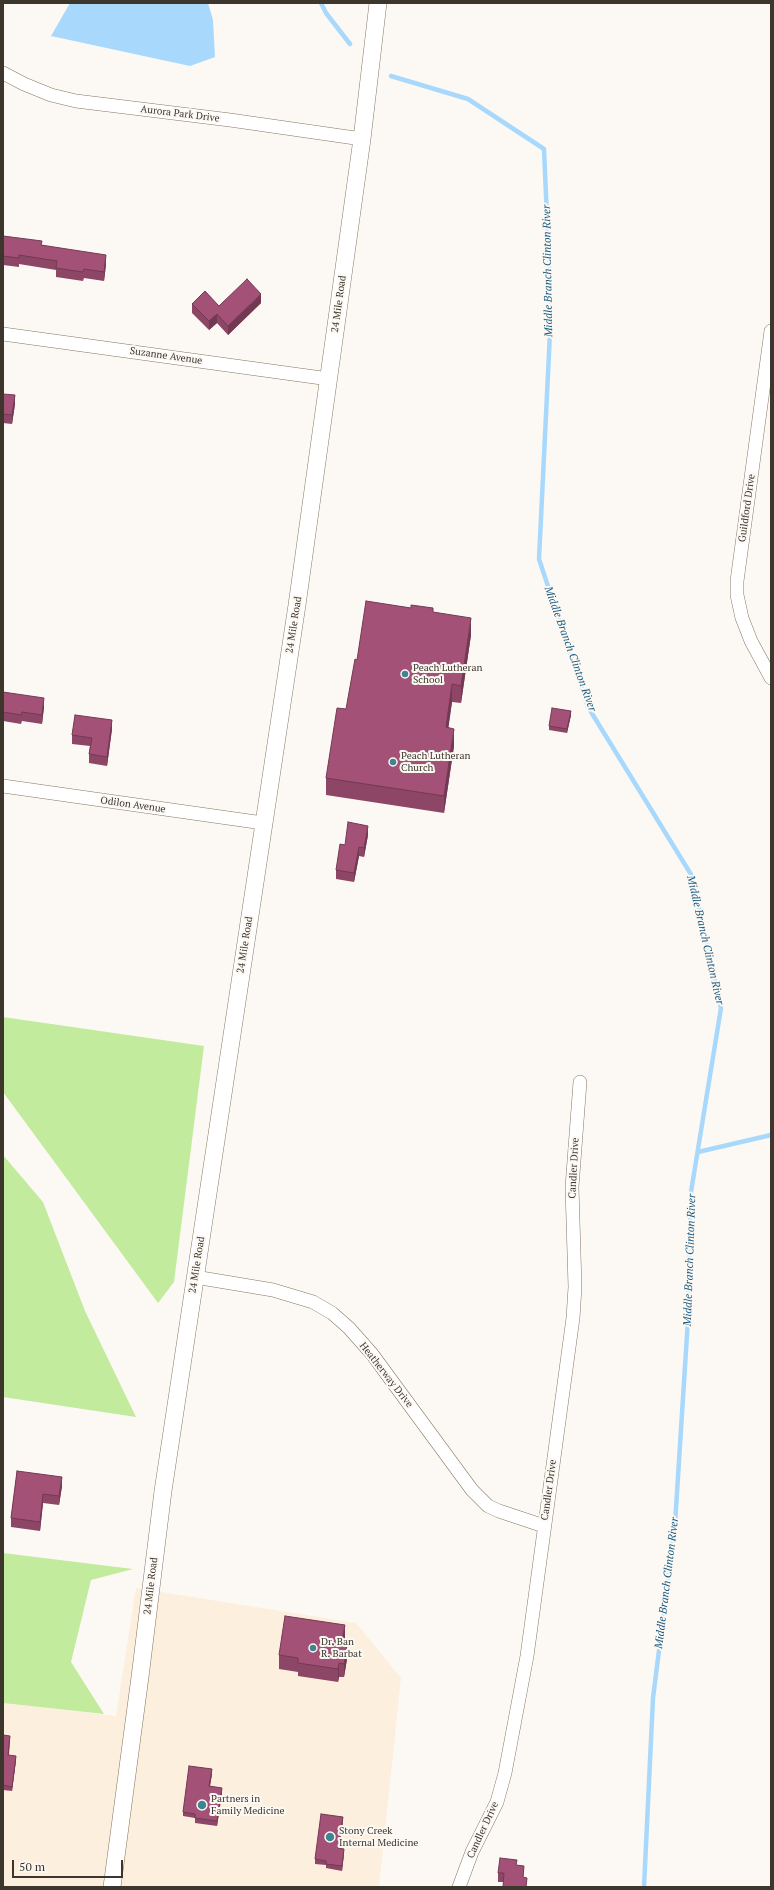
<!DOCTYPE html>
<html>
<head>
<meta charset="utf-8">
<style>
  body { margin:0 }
  #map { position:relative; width:774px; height:1890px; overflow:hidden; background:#fcf9f4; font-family:"PT Serif",serif }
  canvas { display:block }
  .frame { position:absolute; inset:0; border:4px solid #3d362d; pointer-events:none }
  .scale { position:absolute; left:12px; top:1860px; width:111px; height:18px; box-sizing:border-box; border:2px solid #3d362d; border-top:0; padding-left:5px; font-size:12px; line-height:14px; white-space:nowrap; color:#3d362d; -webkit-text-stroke:3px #fcf9f4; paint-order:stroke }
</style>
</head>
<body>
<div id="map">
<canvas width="774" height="1890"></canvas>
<div class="frame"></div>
<div class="scale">50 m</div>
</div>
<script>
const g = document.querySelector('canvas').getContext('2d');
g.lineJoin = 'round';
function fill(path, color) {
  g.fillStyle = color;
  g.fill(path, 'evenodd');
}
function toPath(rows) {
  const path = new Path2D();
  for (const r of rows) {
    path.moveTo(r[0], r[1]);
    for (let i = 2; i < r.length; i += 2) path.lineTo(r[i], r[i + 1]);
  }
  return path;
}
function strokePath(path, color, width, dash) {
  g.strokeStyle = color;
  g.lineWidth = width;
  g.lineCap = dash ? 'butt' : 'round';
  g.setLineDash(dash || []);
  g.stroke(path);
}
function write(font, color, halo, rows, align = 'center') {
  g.font = font + ' "PT Serif",serif';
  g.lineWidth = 4;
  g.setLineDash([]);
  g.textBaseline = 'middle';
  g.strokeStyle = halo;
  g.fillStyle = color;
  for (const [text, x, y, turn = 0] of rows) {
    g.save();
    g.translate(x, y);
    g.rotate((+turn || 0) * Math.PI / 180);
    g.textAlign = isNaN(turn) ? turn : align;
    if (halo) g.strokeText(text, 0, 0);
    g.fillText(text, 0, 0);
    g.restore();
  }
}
const built = toPath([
  [136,1588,356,1623,401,1678,379,1887,3,1887,3,1703,116,1716]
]);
const green = toPath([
  [3,1017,204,1046,174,1282,158,1303,3,1092],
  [3,1155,43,1202,85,1311,136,1417,3,1397],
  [3,1553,133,1569,91,1580,71,1662,104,1714,3,1703]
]);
const water = toPath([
  [70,3,208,3,213,20,215,57,190,66,51,36]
]);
const stream = toPath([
  [321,3,326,13,350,44],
  [391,76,468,99,544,149,551,312,539,559,588,707,692,876,721,1008,691,1192,688,1319,675,1524,653,1698,644,1887],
  [698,1152,771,1135]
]);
const minor = toPath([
  [3,73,24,84,51,95,76,101,230,120,362,139],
  [771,331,737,581,737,595,742,618,751,641,771,678],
  [3,334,329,379],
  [3,786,263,823],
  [195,1277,273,1290,313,1302,332,1313,349,1328,372,1354,472,1490,488,1506,499,1511,544,1526],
  [459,1887,472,1852,497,1802,505,1773,527,1656,573,1318,575,1287,572,1187,580,1082]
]);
const tertiary = toPath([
  [112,1887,140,1677,163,1491,297,605,362,139,378,3]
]);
const wall = toPath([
  [3,236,42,245,106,264,104,281,84,278,83,281,56,277,56,270,19,264,19,267,3,265],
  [261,303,228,335,217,323,209,330,192,313,192,304,219,306],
  [3,394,15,404,12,424,3,423],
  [433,612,471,635,461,703,452,702,448,728,454,746,444,813,326,795,326,778,346,709],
  [3,692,44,707,42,724,22,721,21,724,3,721],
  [571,715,567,733,549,730,549,726],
  [112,729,107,766,89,763,89,754,90,746,72,744,72,735],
  [368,835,364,857,359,856,354,882,336,879,336,870,345,845],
  [17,1471,62,1486,59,1505,43,1503,40,1531,11,1527,11,1518],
  [345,1638,344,1645,347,1659,344,1677,339,1677,338,1682,298,1676,298,1672,279,1669,279,1655],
  [3,1735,10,1740,9,1755,16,1760,12,1791,3,1790],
  [212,1774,210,1786,222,1793,217,1826,195,1823,195,1818,183,1816,183,1812],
  [343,1821,339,1848,344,1853,342,1871,326,1868,326,1865,315,1864,315,1859],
  [517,1865,524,1875,503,1882,498,1882,498,1873]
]);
const shadedWall = toPath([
  [106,255,106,264,104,281,104,272],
  [261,294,261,303,228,335,228,326],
  [217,314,217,323,209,330,209,321],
  [15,395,15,404,12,424,12,415],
  [471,618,471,635,461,703,461,686],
  [452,684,452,702,446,745,446,727],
  [44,698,44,707,42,724,42,715],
  [571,711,571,715,567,733,567,729],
  [112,720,112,729,107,766,107,757],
  [454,729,454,746,444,813,444,796],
  [368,826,368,835,364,857,364,848],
  [359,847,359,856,354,882,354,873],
  [62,1477,62,1486,59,1505,59,1496],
  [43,1494,43,1503,40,1531,40,1522],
  [345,1625,345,1638,341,1658,341,1644],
  [347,1645,347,1659,344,1677,344,1664],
  [339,1663,339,1677,338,1682,338,1669],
  [16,1756,16,1760,12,1791,12,1787],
  [212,1769,212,1774,209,1791,209,1786],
  [222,1788,222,1793,217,1826,217,1821],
  [343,1817,343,1821,338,1852,338,1848],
  [344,1849,344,1853,342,1871,342,1866]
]);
const building = toPath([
  [3,236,42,241,41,245,106,255,104,272,84,269,83,272,56,268,57,261,19,255,19,258,3,256,3,236],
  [247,279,261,294,228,326,217,314,209,321,192,304,205,291,219,306,247,279],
  [3,394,15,395,12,415,3,414,3,394],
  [366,601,411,608,411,605,433,608,433,612,471,618,461,686,452,684,446,727,454,729,444,796,326,778,337,708,346,709,355,659,357,660,366,601],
  [3,692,44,698,42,715,22,712,21,715,3,712,3,692],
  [552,708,571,711,567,729,549,726,552,708],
  [75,715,112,720,107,757,89,754,92,738,72,735,75,715],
  [348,822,368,826,364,848,359,847,354,873,336,870,340,844,345,845,348,822],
  [17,1471,62,1477,59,1496,43,1494,40,1522,11,1518,17,1471],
  [285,1616,345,1625,341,1644,347,1645,344,1664,339,1663,338,1669,298,1663,298,1658,279,1655,285,1616],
  [3,1735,10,1736,8,1755,16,1756,12,1787,3,1785,3,1735],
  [189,1766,212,1769,209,1786,222,1788,217,1821,195,1818,195,1814,183,1812,189,1766],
  [321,1814,343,1817,338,1848,344,1849,342,1866,326,1864,326,1861,315,1859,321,1814],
  [500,1858,517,1860,516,1865,524,1866,523,1877,527,1878,526,1887,503,1887,504,1873,498,1873,500,1858]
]);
const markers = [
  [405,674,4,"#3f8590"],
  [393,762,4,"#3f8590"],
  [313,1648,4,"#3f8590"],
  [202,1805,5,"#3f8590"],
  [330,1837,5,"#3f8590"]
];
const streetNames = [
  ["Aurora Park Drive",180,114,7],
  ["24 Mile Road",339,304,-82],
  ["Suzanne Avenue",166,356,8],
  ["Guildford Drive",747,508,-82],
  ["24 Mile Road",294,625,-81],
  ["Odilon Avenue",133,805,8],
  ["24 Mile Road",245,945,-81],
  ["Candler Drive",574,1168,-87],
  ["24 Mile Road",197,1265,-81],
  ["Heatherway Drive",386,1375,52],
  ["Candler Drive",549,1490,-82],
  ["24 Mile Road",151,1586,-83],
  ["Candler Drive",483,1830,-65]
];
const poiNames = [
  ["Peach Lutheran",413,668],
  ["School",413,680],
  ["Peach Lutheran",401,756],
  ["Church",401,768],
  ["Dr. Ban",321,1642],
  ["R. Barbat",321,1654],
  ["Partners in",211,1799],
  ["Family Medicine",211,1811],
  ["Stony Creek",339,1831],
  ["Internal Medicine",339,1843]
];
const waterNames = [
  ["Middle Branch Clinton River",548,271,-91],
  ["Middle Branch Clinton River",570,649,70],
  ["Middle Branch Clinton River",705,940,77],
  ["Middle Branch Clinton River",690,1260,-88],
  ["Middle Branch Clinton River",667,1583,-83]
];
fill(built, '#fcefdd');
fill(green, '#c2eb9d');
fill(water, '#a8d8fb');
strokePath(stream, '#a8d8fb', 4.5);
strokePath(minor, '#867762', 14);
strokePath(tertiary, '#867762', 18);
strokePath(minor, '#fff', 13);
strokePath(tertiary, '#fff', 17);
fill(wall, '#8d4666');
fill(shadedWall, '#733953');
fill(building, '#a45177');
strokePath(building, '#733953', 1);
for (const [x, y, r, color] of markers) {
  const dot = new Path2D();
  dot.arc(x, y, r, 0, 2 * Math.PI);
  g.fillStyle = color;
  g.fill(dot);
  strokePath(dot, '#fcf9f4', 1.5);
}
write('10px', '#3d362d', '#fcf9f4', streetNames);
write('10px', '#3d362d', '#fcf9f4', poiNames, 'left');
write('italic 11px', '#1b5a80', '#fcf9f4', waterNames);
</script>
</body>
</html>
